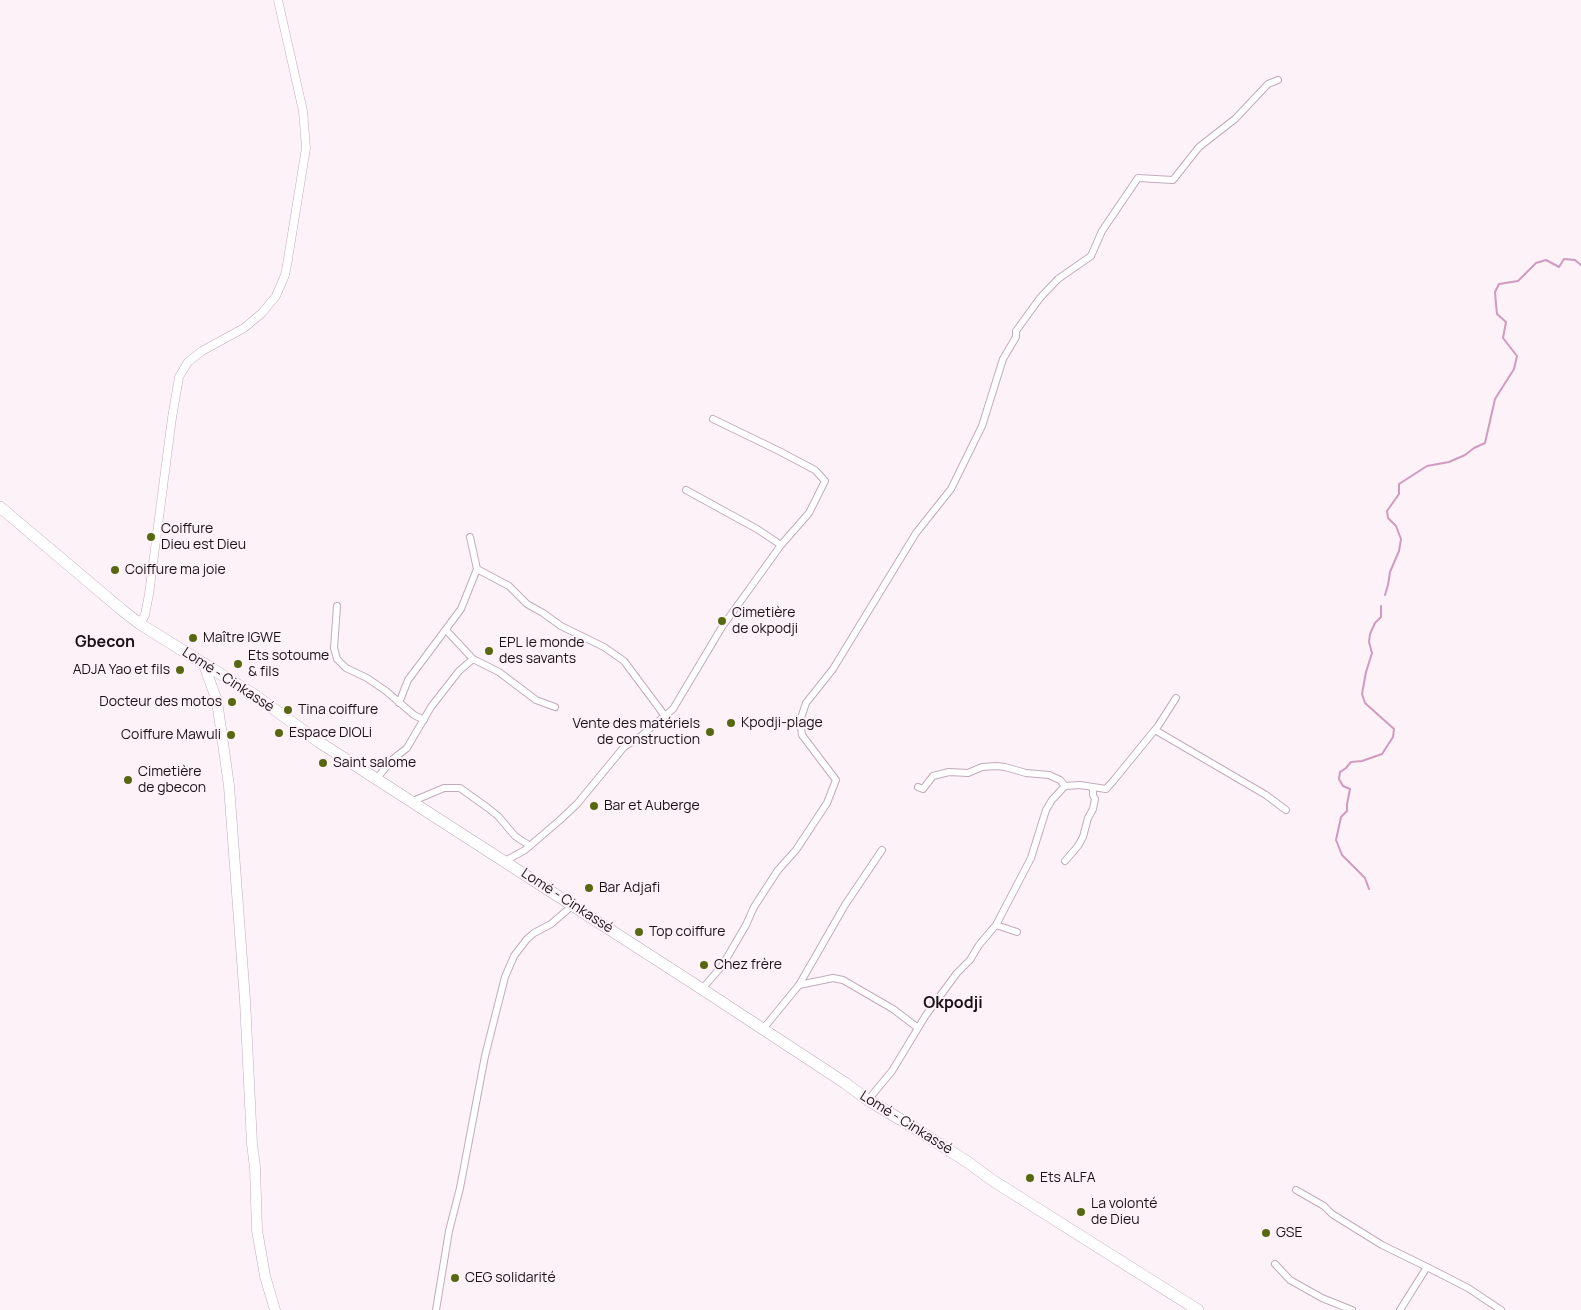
<!DOCTYPE html>
<html>
<head>
<meta charset="utf-8">
<style>
  body { margin:0 }
  canvas { display:block; background:#fcf2f8 }
</style>
</head>
<body>
<canvas width="1581" height="1310"></canvas>
<script>
const g = document.querySelector('canvas').getContext('2d');
g.lineJoin = 'round';
function toPath(rows) {
  const path = new Path2D();
  for (const r of rows) {
    path.moveTo(r[0], r[1]);
    for (let i = 2; i < r.length; i += 2) path.lineTo(r[i], r[i + 1]);
  }
  return path;
}
function strokePath(path, color, width, dash) {
  g.strokeStyle = color;
  g.lineWidth = width;
  g.lineCap = dash ? 'butt' : 'round';
  g.setLineDash(dash || []);
  g.stroke(path);
}
function write(font, color, halo, rows, align = 'center') {
  g.font = font + ' Manrope,sans-serif';
  g.lineWidth = 4;
  g.setLineDash([]);
  g.textBaseline = 'middle';
  g.strokeStyle = halo;
  g.fillStyle = color;
  for (const [text, x, y, turn = 0] of rows) {
    g.save();
    g.translate(x, y);
    g.rotate((+turn || 0) * Math.PI / 180);
    g.textAlign = isNaN(turn) ? turn : align;
    if (halo) g.strokeText(text, 0, 0);
    g.fillText(text, 0, 0);
    g.restore();
  }
}
const stream = toPath([
  [1385,595,1388,585,1390,572,1399,551,1401,539,1396,526,1388,518,1387,511,1399,494,1399,484,1427,466,1449,462,1465,455,1474,448,1485,443,1495,399,1514,369,1517,356,1503,338,1506,322,1497,314,1496,304,1495,292,1499,284,1518,281,1536,263,1546,260,1559,267,1564,259,1575,260,1581,265],
  [1369,889,1365,878,1342,855,1336,840,1341,817,1347,811,1347,804,1350,789,1343,786,1339,779,1340,772,1346,768,1351,762,1362,761,1382,754,1393,737,1394,729,1365,703,1362,694,1366,672,1372,653,1369,642,1370,634,1375,623,1381,617,1381,606]
]);
const minor = toPath([
  [686,490,757,529,781,545],
  [477,569,509,586,527,604,543,613,561,626,604,647,624,661,665,716],
  [337,606,334,648,337,659,346,668,367,678,386,691,414,715,424,720],
  [446,630,473,659,499,672,536,700,555,707],
  [399,703,408,680,461,609,477,569,470,537],
  [1155,730,1266,795,1286,810],
  [377,778,393,759,407,748,431,707,459,671,473,659],
  [918,787,923,789,933,776,949,772,968,773,982,767,997,766,1005,767,1026,773,1049,775,1060,780,1065,786,1080,785,1106,789,1114,780,1158,726,1176,698],
  [413,801,444,788,460,788,488,808,498,816,515,836,530,846],
  [505,861,525,850,560,820,577,804,624,747,641,736,673,709,722,627,781,545,809,513,825,481,815,470,779,451,713,419],
  [1065,861,1078,846,1083,837,1088,818,1093,809,1095,799,1093,795,1093,787],
  [996,925,1017,932],
  [799,985,833,978,843,980,893,1009,918,1028],
  [702,989,722,966,746,925,754,907,778,870,796,850,827,803,836,780,802,735,800,721,806,703,833,669,916,533,951,489,982,426,1003,359,1016,337,1016,331,1040,298,1058,279,1091,256,1102,231,1138,178,1173,180,1199,147,1235,119,1268,84,1278,80],
  [763,1029,799,985,845,905,882,850],
  [868,1100,892,1071,926,1015,957,973,970,960,979,945,996,925,1031,858,1046,810,1052,800,1065,786],
  [1296,1190,1324,1206,1332,1214,1382,1245,1427,1267,1400,1310],
  [1275,1264,1290,1280,1322,1298,1352,1310],
  [1427,1267,1468,1288,1501,1310],
  [436,1310,449,1231,460,1188,485,1056,505,977,514,956,527,939,534,933,551,924,573,905]
]);
const tertiary = toPath([
  [140,624,145,615,149,594,172,418,179,377,188,362,202,351,244,328,262,313,276,296,285,275,287,265,306,148,303,111,278,0]
]);
const primary = toPath([
  [204,665,217,701,229,786,245,1000,252,1144,255,1167,257,1230,265,1276,275,1310]
]);
const trunk = toPath([
  [0,507,122,610,140,624,256,696,319,742,702,989,845,1083,868,1100,913,1127,969,1163,992,1180,1198,1310]
]);
const markers = [
  [151,537,5,"#586810"],
  [115,570,5,"#586810"],
  [722,621,5,"#586810"],
  [193,638,5,"#586810"],
  [489,651,5,"#586810"],
  [238,664,5,"#586810"],
  [180,670,5,"#586810"],
  [232,702,5,"#586810"],
  [288,710,5,"#586810"],
  [731,723,5,"#586810"],
  [710,732,5,"#586810"],
  [279,733,5,"#586810"],
  [231,735,5,"#586810"],
  [323,763,5,"#586810"],
  [128,780,5,"#586810"],
  [594,806,5,"#586810"],
  [589,888,5,"#586810"],
  [639,932,5,"#586810"],
  [704,965,5,"#586810"],
  [1030,1178,5,"#586810"],
  [1081,1212,5,"#586810"],
  [1266,1233,5,"#586810"],
  [455,1278,5,"#586810"]
];
const poiNames = [
  ["Coiffure",161,529],
  ["Dieu est Dieu",161,545],
  ["Coiffure ma joie",125,570],
  ["Cimetière",732,613],
  ["de okpodji",732,629],
  ["Maître IGWE",203,638],
  ["EPL le monde",499,643],
  ["des savants",499,659],
  ["Ets sotoume",248,656],
  ["& fils",248,672],
  ["ADJA Yao et fils",170,670,"right"],
  ["Docteur des motos",222,702,"right"],
  ["Tina coiffure",298,710],
  ["Kpodji-plage",741,723],
  ["Vente des matériels",700,724,"right"],
  ["de construction",700,740,"right"],
  ["Espace DIOLi",289,733],
  ["Coiffure Mawuli",221,735,"right"],
  ["Saint salome",333,763],
  ["Cimetière",138,772],
  ["de gbecon",138,788],
  ["Bar et Auberge",604,806],
  ["Bar Adjafi",599,888],
  ["Top coiffure",649,932],
  ["Chez frère",714,965],
  ["Ets ALFA",1040,1178],
  ["La volonté",1091,1204],
  ["de Dieu",1091,1220],
  ["GSE",1276,1233],
  ["CEG solidarité",465,1278]
];
const streetNames = [
  ["Lomé - Cinkassé",228,680,33],
  ["Lomé - Cinkassé",567,901,33],
  ["Lomé - Cinkassé",906,1123,32]
];
const quarterNames = [
  ["Gbecon",105,643],
  ["Okpodji",953,1004]
];
strokePath(stream, '#d19bc0', 2);
strokePath(minor, '#c3abbb', 8);
strokePath(tertiary, '#c3abbb', 9);
strokePath(primary, '#c3abbb', 11);
strokePath(trunk, '#c3abbb', 12);
strokePath(minor, '#fff', 6);
strokePath(tertiary, '#fff', 8);
strokePath(primary, '#fff', 10);
strokePath(trunk, '#fff', 11);
for (const [x, y, r, color] of markers) {
  const dot = new Path2D();
  dot.arc(x, y, r, 0, 2 * Math.PI);
  g.fillStyle = color;
  g.fill(dot);
  strokePath(dot, '#fcf2f8', 2);
}
write('14px', '#1b1218', '#fcf2f8', poiNames, 'left');
write('14px', '#1b1218', '#fcf2f8', streetNames);
write('bold 16px', '#1b1218', '#fcf2f8', quarterNames);
</script>
</body>
</html>
